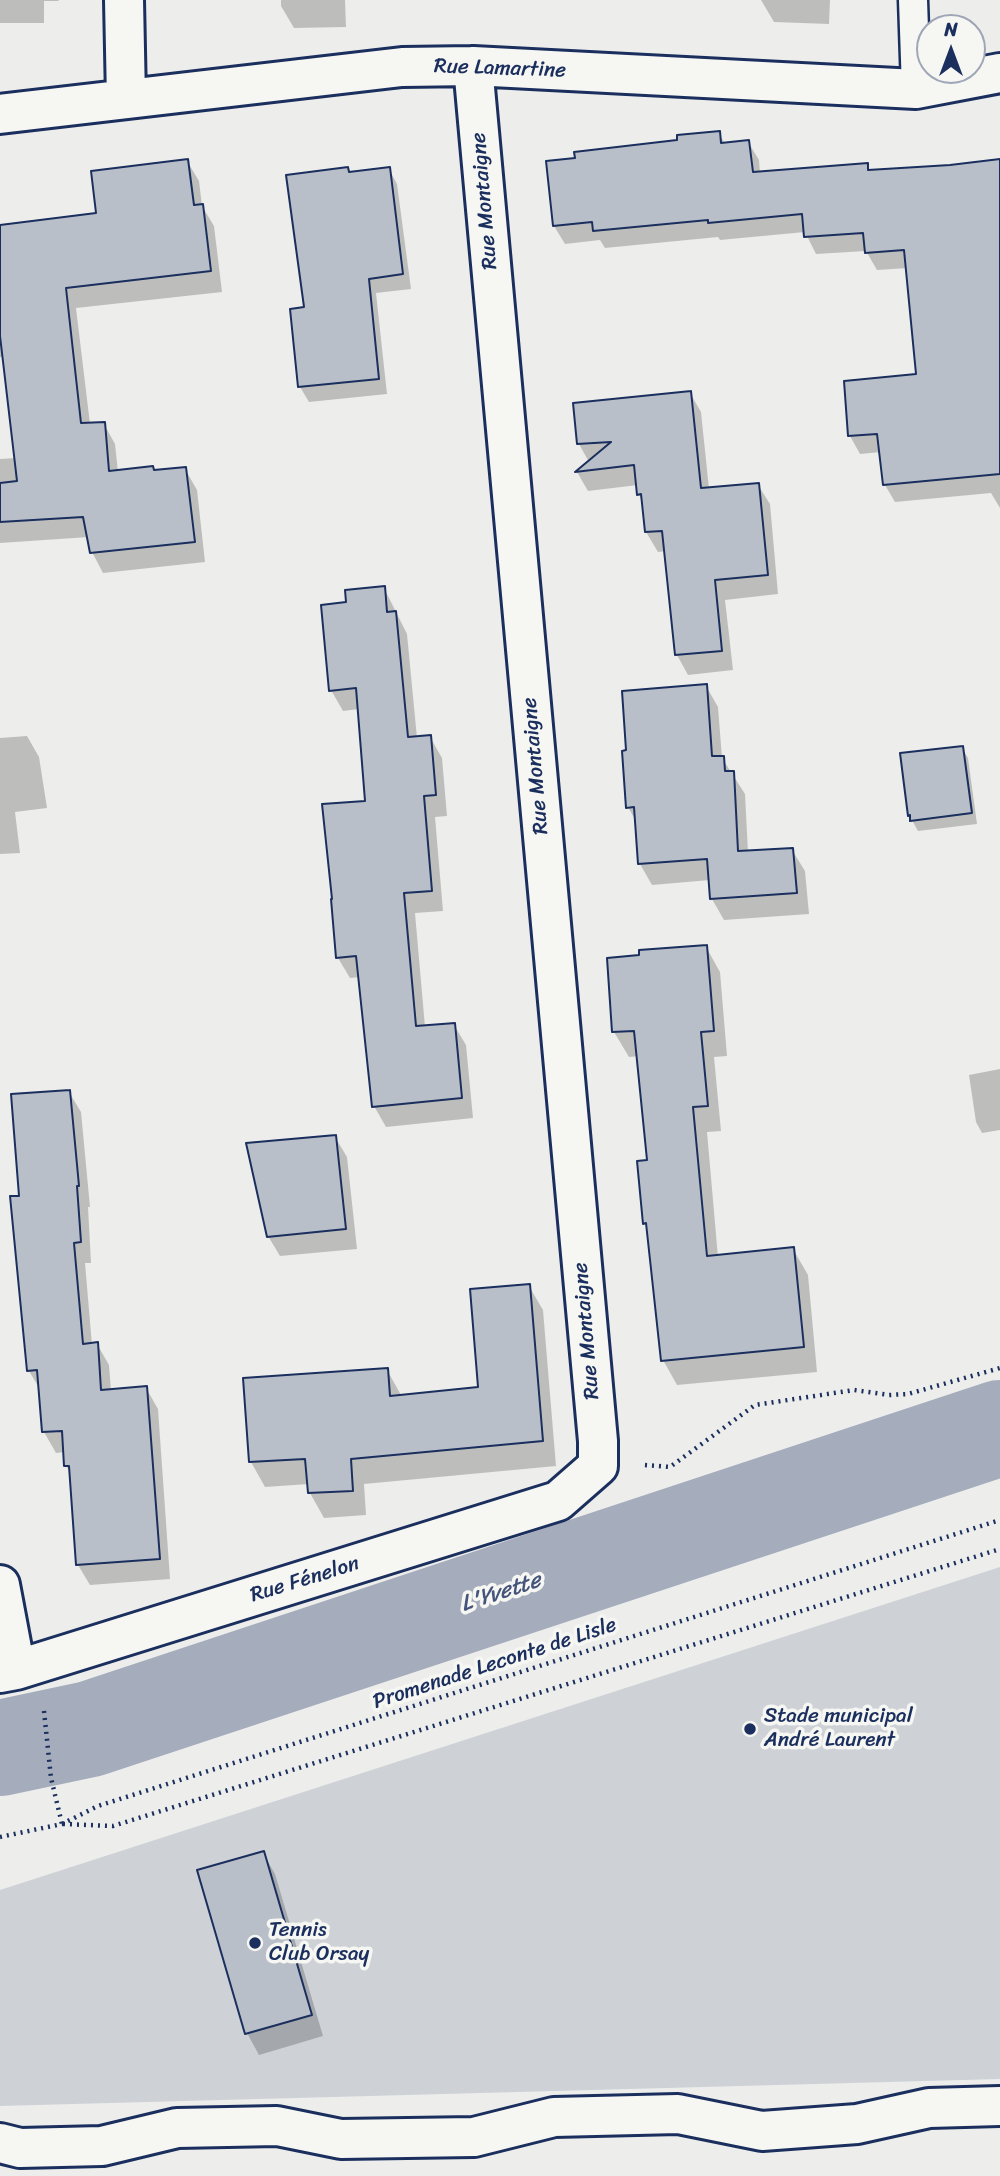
<!DOCTYPE html>
<html>
<head>
<meta charset="utf-8">
<style>
  body { margin:0 }
  #map { position:relative; width:1000px; height:2176px; overflow:hidden; background:#edeeec; font-family:Sriracha,sans-serif }
  canvas { display:block }
  .north { position:absolute; left:916px; top:14px; width:70px; height:70px; box-sizing:border-box; background:#f6f6f2; border:2px solid #9ea6b7; border-radius:50%; rotate:0deg; font-size:19px; font-weight:700; line-height:28px; text-align:center; color:#1b2f5e }
  .north::after { content:''; display:block; margin:auto; width:24px; height:32px; background:#1b2f5e; clip-path:polygon(50% 0,100% 100%,50% 72%,0 100%) }
</style>
</head>
<body>
<div id="map">
<canvas width="1000" height="2176"></canvas>
<div class="north">N</div>
</div>
<script>
const g = document.querySelector('canvas').getContext('2d');
g.lineJoin = 'round';
function fill(path, color) {
  g.fillStyle = color;
  g.fill(path, 'evenodd');
}
function toPath(rows) {
  const path = new Path2D();
  for (const r of rows) {
    path.moveTo(r[0], r[1]);
    for (let i = 2; i < r.length; i += 2) path.lineTo(r[i], r[i + 1]);
  }
  return path;
}
function strokePath(path, color, width, dash) {
  g.strokeStyle = color;
  g.lineWidth = width;
  g.lineCap = dash ? 'butt' : 'round';
  g.setLineDash(dash || []);
  g.stroke(path);
}
function write(font, color, halo, rows, align = 'center') {
  g.font = font + ' Sriracha,sans-serif';
  g.lineWidth = 7;
  g.setLineDash([]);
  g.textBaseline = 'middle';
  g.strokeStyle = halo;
  g.fillStyle = color;
  for (const [text, x, y, turn = 0] of rows) {
    g.save();
    g.translate(x, y);
    g.rotate((+turn || 0) * Math.PI / 180);
    g.textAlign = isNaN(turn) ? turn : align;
    if (halo) g.strokeText(text, 0, 0);
    g.fillText(text, 0, 0);
    g.restore();
  }
}
const green = toPath([
  [1000,1567,1000,2079,0,2106,0,1890]
]);
const shadow = toPath([
  [0,0,58,0,59,1,44,1,44,23,0,23],
  [281,0,345,0,346,27,294,28,281,6],
  [761,0,830,0,829,24,774,22],
  [719,133,725,144,748,142,759,160,760,174,867,165,870,171,1000,162,1000,508,991,493,895,502,885,485,881,452,860,454,850,436,846,383,918,376,908,268,877,270,866,251,816,254,805,232,720,240,718,237,605,248,600,240,565,244,554,226,679,142],
  [187,161,199,181,202,206,214,226,222,292,76,308,90,424,104,424,115,444,118,472,185,469,197,490,205,562,103,573,92,552,89,537,0,543,0,459,16,458,4,357,0,357,0,227,98,214],
  [347,169,350,174,389,169,397,184,411,289,376,293,387,394,309,402,300,387,292,310,306,309],
  [690,393,701,412,709,489,758,485,770,504,778,594,725,600,733,670,688,675,677,655,666,551,658,552,646,532,644,503,639,495,638,485,588,491,577,472,589,462,579,444],
  [384,588,407,634,417,738,430,737,442,758,447,816,435,817,443,911,415,913,425,1027,454,1025,466,1045,473,1118,386,1127,374,1106,360,977,350,978,338,958,367,802,359,709,343,711,331,690,348,604],
  [706,686,718,707,722,758,745,794,748,852,792,850,805,871,809,914,724,920,712,899,710,880,652,885,640,864,637,823,628,807],
  [27,736,39,757,47,808,15,812,20,853,0,854,0,738],
  [962,748,968,758,977,824,918,831,909,815],
  [706,947,720,972,727,1056,714,1057,721,1131,707,1132,718,1257,793,1249,808,1275,817,1372,677,1385,663,1360,649,1231,645,1223,649,1161,639,1056,629,1057,614,1032,609,960],
  [1000,1069,1000,1130,982,1133,976,1122,969,1075],
  [69,1092,81,1112,90,1207,88,1207,91,1263,85,1263,92,1345,97,1344,109,1365,111,1391,146,1388,158,1409,170,1579,90,1585,78,1565,71,1475,66,1465,65,1452,56,1453,44,1432,41,1391,29,1371,21,1198],
  [335,1137,347,1157,357,1249,280,1256,268,1236],
  [529,1286,543,1310,556,1466,364,1484,366,1515,324,1518,310,1493,309,1484,265,1487,251,1462,245,1380,387,1370,401,1395,480,1389],
  [263,1853,275,1874,323,2036,259,2055,247,2033]
]);
const river = toPath([
  [0,1748,90,1729,1000,1428]
]);
const building = toPath([
  [720,131,721,143,749,140,753,172,868,163,868,170,950,165,1000,159,1000,474,883,485,877,434,848,436,844,381,916,374,904,250,865,253,863,233,804,237,802,214,708,223,708,220,593,231,592,222,553,226,546,161,575,158,574,152,677,140,677,135,720,131],
  [188,159,194,205,203,204,211,271,66,288,81,423,105,422,109,471,153,466,154,470,186,467,195,542,90,553,83,517,0,522,0,483,17,481,0,336,0,225,96,213,91,171,188,159],
  [348,167,349,172,390,167,403,274,369,279,379,379,298,387,290,309,304,307,286,175,348,167],
  [691,391,701,488,759,483,768,575,715,580,722,651,675,655,662,531,645,532,641,494,637,495,634,465,575,472,611,442,577,444,573,403,691,391],
  [385,586,387,612,396,611,408,737,431,735,436,795,424,796,432,891,404,893,416,1026,455,1023,462,1098,372,1107,356,956,336,958,331,899,332,899,322,804,365,801,356,688,329,691,321,605,346,602,345,590,385,586],
  [707,684,712,756,724,756,725,771,734,771,738,851,793,848,797,893,710,899,707,859,638,864,634,807,626,808,622,751,626,750,622,691,707,684],
  [963,746,972,813,910,821,910,815,908,816,900,753,963,746],
  [707,945,714,1031,701,1032,708,1106,693,1107,707,1256,794,1247,804,1347,661,1361,646,1223,643,1224,637,1161,647,1160,634,1031,612,1032,607,958,639,955,639,950,707,945],
  [70,1090,79,1186,77,1186,81,1242,74,1243,83,1344,98,1342,101,1390,147,1386,160,1559,76,1565,69,1466,64,1466,62,1431,42,1432,37,1370,27,1371,10,1196,19,1196,11,1094,70,1090],
  [336,1135,346,1229,267,1237,246,1143,336,1135],
  [530,1284,543,1441,351,1459,353,1491,308,1493,305,1459,249,1462,243,1378,388,1368,390,1396,478,1387,470,1289,530,1284],
  [264,1851,312,2015,245,2034,197,1870,264,1851]
]);
const path = toPath([
  [645,1465,670,1467,755,1405,854,1390,889,1395,908,1394,1000,1368],
  [44,1711,51,1778,62,1824],
  [63,1824,113,1826,1000,1549],
  [0,1837,62,1824,98,1806,1000,1520]
]);
const lane = toPath([
  [913,0,916,89]
]);
const street = toPath([
  [124,0,126,99],
  [0,114,402,67,473,66,916,89,1000,73],
  [0,1585,16,1670],
  [0,1673,16,1670,558,1501,598,1466,598,1441,473,66]
]);
const secondary = toPath([
  [0,2143,20,2148,102,2146,177,2128,277,2126,341,2139,474,2137,554,2117,678,2114,762,2131,857,2124,929,2108,1000,2106]
]);
const markers = [
  [750,1729,7,"#1b2f5e"],
  [255,1943,7,"#1b2f5e"]
];
const streetNames = [
  ["Rue Lamartine",500,69,2],
  ["Rue Montaigne",485,201,-95],
  ["Rue Montaigne",536,766,-95],
  ["Rue Montaigne",587,1331,-95],
  ["Rue Fénelon",305,1580,-17],
  ["Promenade Leconte de Lisle",495,1664,-18]
];
const poiNames = [
  ["Stade municipal",764,1717],
  ["André Laurent",764,1741],
  ["Tennis",269,1931],
  ["Club Orsay",269,1955]
];
const waterNames = [
  ["L'Yvette",501,1593,-18]
];
fill(green, '#ced2d7');
fill(shadow, '#0003');
strokePath(river, '#a5acbc', 96);
fill(building, '#b9bfc8');
strokePath(building, '#1b2f5e', 2);
strokePath(lane, '#1b2f5e', 33);
strokePath(street, '#1b2f5e', 44);
strokePath(secondary, '#1b2f5e', 44);
strokePath(path, '#1b2f5e', 4.5, [2, 5]);
strokePath(lane, '#f6f6f2', 28);
strokePath(street, '#f6f6f2', 38);
strokePath(secondary, '#f6f6f2', 38);
for (const [x, y, r, color] of markers) {
  const dot = new Path2D();
  dot.arc(x, y, r, 0, 2 * Math.PI);
  g.fillStyle = color;
  g.fill(dot);
  strokePath(dot, '#f6f6f2', 2.5);
}
write('21px', '#1b2f5e', '#f6f6f2', streetNames);
write('21px', '#1b2f5e', '#f6f6f2', poiNames, 'left');
write('italic 23px', '#44547a', '#f6f6f2', waterNames);
</script>
</body>
</html>
